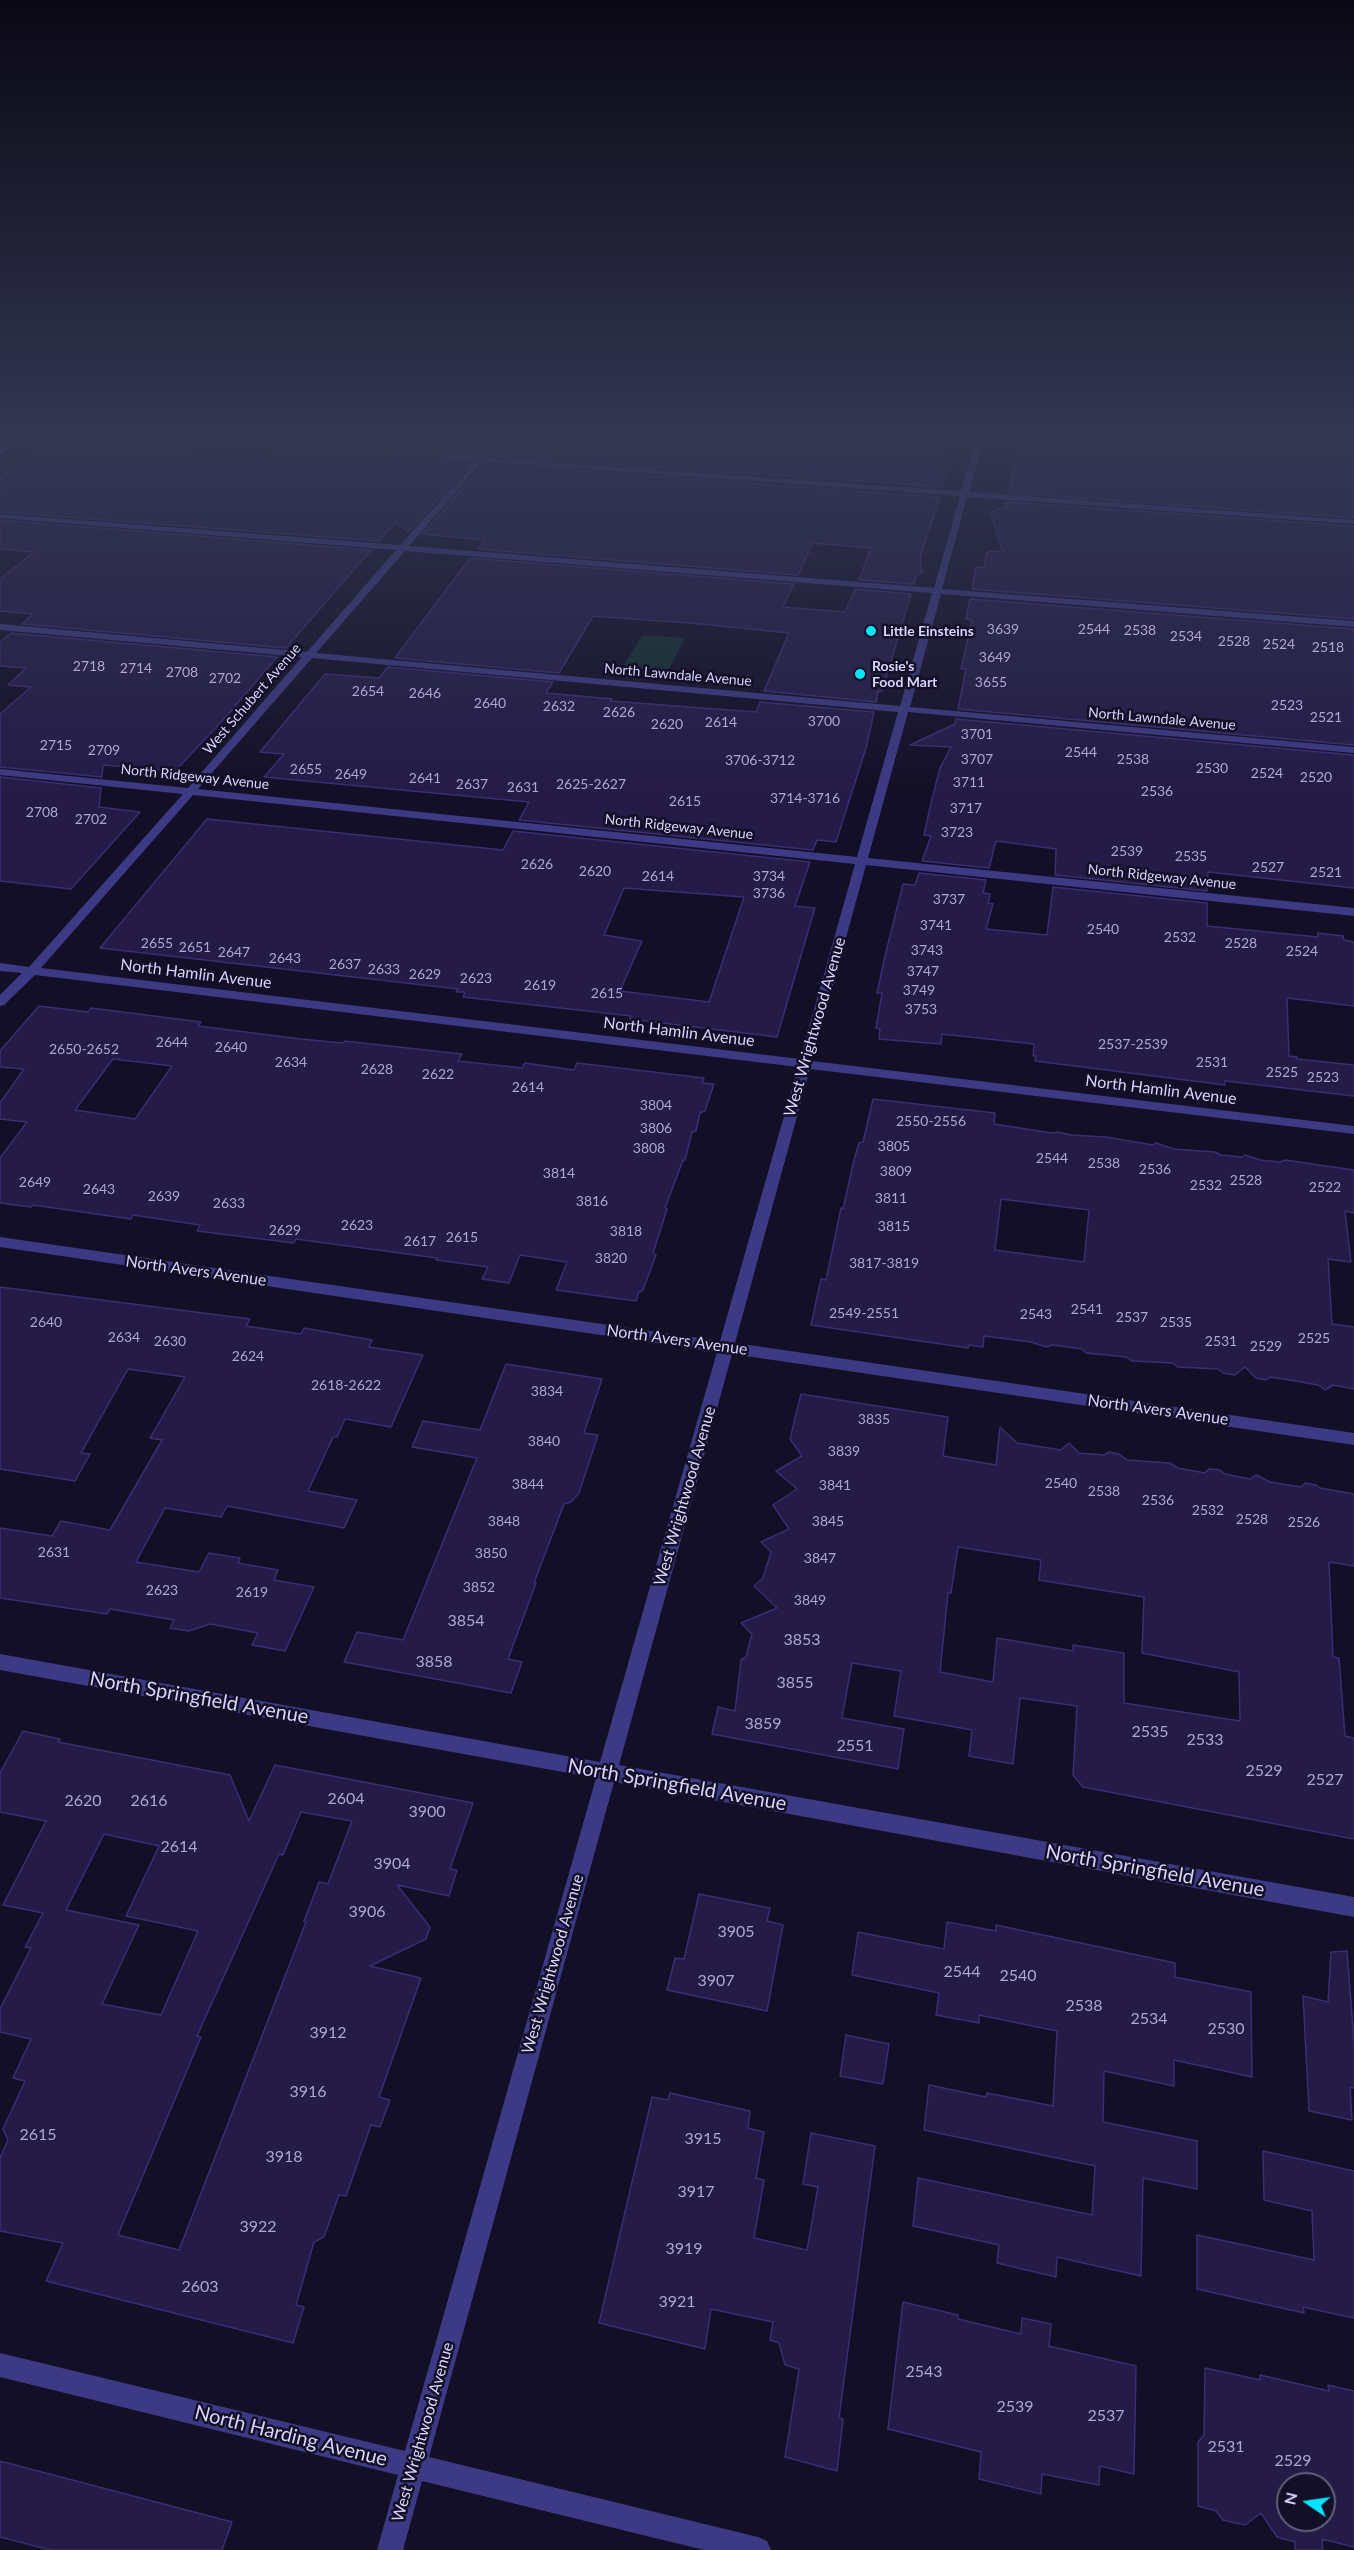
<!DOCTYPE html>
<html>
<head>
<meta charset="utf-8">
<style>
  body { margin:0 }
  #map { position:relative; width:1354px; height:2550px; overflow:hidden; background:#130f26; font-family:Lato,sans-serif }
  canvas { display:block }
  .north { position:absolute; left:1276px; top:2472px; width:60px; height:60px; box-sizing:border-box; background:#130f26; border:2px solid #625e7d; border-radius:50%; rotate:283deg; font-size:16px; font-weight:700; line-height:24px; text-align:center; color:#d9d4ff }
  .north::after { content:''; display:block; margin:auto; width:21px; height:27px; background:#00e5ff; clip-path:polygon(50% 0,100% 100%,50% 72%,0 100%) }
</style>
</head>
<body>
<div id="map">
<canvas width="1354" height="2550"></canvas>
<div class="north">N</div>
</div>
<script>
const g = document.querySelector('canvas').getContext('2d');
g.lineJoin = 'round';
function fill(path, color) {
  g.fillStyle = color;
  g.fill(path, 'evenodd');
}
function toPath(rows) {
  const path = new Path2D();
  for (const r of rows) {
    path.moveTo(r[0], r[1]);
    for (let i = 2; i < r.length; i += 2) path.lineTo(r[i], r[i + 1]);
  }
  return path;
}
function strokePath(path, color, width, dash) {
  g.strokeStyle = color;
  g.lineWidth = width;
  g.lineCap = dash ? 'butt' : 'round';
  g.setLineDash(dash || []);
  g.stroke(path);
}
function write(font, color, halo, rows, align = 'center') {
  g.font = font + ' Lato,sans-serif';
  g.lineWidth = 5;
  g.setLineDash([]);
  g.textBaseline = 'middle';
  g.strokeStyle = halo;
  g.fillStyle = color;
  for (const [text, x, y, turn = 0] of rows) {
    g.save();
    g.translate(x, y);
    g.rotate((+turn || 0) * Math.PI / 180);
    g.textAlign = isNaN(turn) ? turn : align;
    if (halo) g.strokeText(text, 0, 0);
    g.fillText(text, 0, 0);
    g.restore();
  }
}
const green = toPath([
  [642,635,685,638,668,671,623,667]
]);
const building = toPath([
  [46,441,132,444,127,447,271,458,271,447,471,463,408,532,396,522,379,541,0,512,0,477,8,472,5,471,46,441],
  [292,441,493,441,480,455,292,441],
  [506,441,606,441,666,446,669,441,939,441,937,452,942,452,940,465,947,470,943,487,495,456,506,441],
  [1017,441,1074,444,1075,441,1220,442,1354,450,1354,518,1009,493,1017,441],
  [485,464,940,497,920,558,922,573,916,577,914,584,859,580,871,548,813,543,798,575,477,549,485,540,422,534,485,464],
  [1007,502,1354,526,1354,619,972,589,976,567,984,568,986,554,989,551,1003,552,990,512,1006,507,1007,502],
  [0,520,371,550,286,648,22,624,33,614,0,611,0,579,34,552,0,549,0,520],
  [470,558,794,584,783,607,845,612,855,589,911,594,882,691,878,692,876,702,764,691,789,633,701,624,593,616,559,673,395,658,470,558],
  [970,599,1354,629,1354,745,958,709,966,669,961,669,972,620,966,619,970,599],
  [11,633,277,657,235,706,236,706,175,771,103,765,102,777,0,767,0,714,31,687,8,685,26,668,0,666,0,642,11,633],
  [388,667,553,682,546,693,612,699,610,701,756,712,760,702,874,712,866,748,836,842,817,840,813,850,519,820,529,802,264,777,284,754,260,752,325,674,379,678,388,667],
  [956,719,1354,755,1354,888,1208,872,1207,891,1055,875,1056,849,996,841,989,868,922,861,931,836,924,835,931,803,940,768,951,747,910,745,955,724,956,719],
  [0,777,101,788,99,807,140,812,71,889,0,881,0,777],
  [207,819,503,850,513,831,810,862,795,906,815,908,777,1037,630,1019,631,1016,463,997,465,992,456,992,458,989,100,948,207,819],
  [624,888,744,897,709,1002,620,991,642,941,604,935,624,888],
  [919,873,986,880,983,893,990,894,988,903,993,904,986,929,1047,935,1053,887,1207,903,1207,926,1318,937,1318,933,1343,936,1344,940,1354,942,1354,1006,1287,998,1289,1056,1297,1057,1297,1059,1354,1065,1354,1096,1225,1081,1225,1085,1035,1061,1036,1056,1033,1056,1034,1044,942,1034,941,1044,879,1039,880,1029,876,1028,882,993,877,993,886,952,903,884,915,885,919,873],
  [39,1006,88,1012,91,1008,201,1022,198,1026,301,1039,343,1043,345,1041,462,1054,458,1061,522,1068,525,1063,574,1070,577,1063,704,1078,702,1083,714,1084,705,1111,700,1113,696,1131,692,1132,685,1160,683,1160,665,1208,667,1209,653,1253,656,1255,643,1290,639,1292,636,1301,556,1290,567,1262,520,1255,509,1283,482,1279,488,1267,436,1260,437,1258,296,1239,294,1243,197,1231,200,1225,133,1215,131,1219,33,1205,31,1207,0,1203,0,1158,27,1122,0,1119,0,1103,24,1069,0,1067,0,1051,39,1006],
  [113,1059,172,1066,135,1119,75,1110,113,1059],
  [873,1099,995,1113,994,1124,1052,1133,1058,1132,1071,1135,1106,1137,1153,1145,1156,1143,1174,1149,1215,1152,1221,1155,1242,1157,1245,1155,1260,1160,1280,1162,1285,1160,1354,1170,1354,1213,1345,1211,1351,1262,1328,1259,1332,1324,1354,1327,1354,1389,1333,1385,1325,1390,1318,1385,1284,1379,1270,1377,1266,1380,1256,1378,1245,1367,1235,1375,1223,1373,1218,1369,1178,1367,1172,1363,1132,1361,1126,1357,1086,1353,1082,1349,1053,1345,1046,1347,1031,1342,984,1336,983,1347,969,1345,968,1348,811,1325,821,1279,826,1280,841,1208,843,1209,854,1160,859,1143,863,1142,873,1099],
  [1001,1199,1089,1210,1084,1262,995,1250,1001,1199],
  [0,1287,250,1319,246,1326,301,1334,304,1328,372,1340,369,1347,423,1355,391,1427,345,1419,337,1437,333,1437,308,1491,357,1500,344,1528,227,1506,221,1517,165,1508,136,1562,199,1572,209,1553,240,1558,238,1563,278,1570,274,1580,314,1587,285,1651,252,1645,258,1633,210,1624,189,1631,170,1628,174,1620,110,1609,107,1614,0,1598,0,1528,52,1536,61,1521,110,1530,162,1440,150,1438,185,1377,128,1369,81,1453,90,1454,75,1481,0,1469,0,1287],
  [506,1364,602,1379,584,1433,598,1435,579,1493,571,1502,564,1504,534,1583,536,1583,508,1659,522,1662,511,1693,344,1662,357,1632,403,1640,477,1458,412,1447,423,1421,480,1430,506,1364],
  [801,1394,948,1417,943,1456,996,1465,1000,1427,1017,1443,1061,1450,1069,1443,1079,1453,1104,1455,1109,1452,1119,1454,1127,1460,1170,1463,1178,1468,1205,1473,1209,1469,1220,1470,1225,1474,1250,1479,1256,1475,1270,1482,1301,1487,1305,1483,1316,1485,1320,1488,1354,1494,1354,1566,1329,1562,1333,1657,1339,1658,1345,1736,1354,1738,1354,1839,1083,1787,1073,1775,1077,1706,1020,1698,1013,1764,969,1756,972,1730,894,1716,901,1671,852,1663,842,1718,904,1729,898,1769,712,1734,718,1707,735,1711,741,1660,746,1657,752,1634,741,1623,777,1608,754,1586,763,1578,771,1552,761,1542,789,1529,773,1505,797,1489,776,1471,802,1456,790,1439,801,1394],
  [958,1547,1041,1560,1039,1580,1144,1597,1142,1653,1239,1672,1240,1721,1124,1703,1124,1653,1073,1645,1073,1651,997,1638,993,1682,940,1672,948,1593,951,1593,958,1547],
  [23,1731,60,1739,58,1742,230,1775,249,1821,275,1765,473,1803,450,1869,457,1870,449,1896,397,1885,430,1927,426,1939,370,1966,421,1978,379,2097,390,2100,380,2127,371,2125,346,2196,339,2195,324,2237,314,2242,296,2305,304,2307,293,2343,46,2281,63,2243,0,2231,0,2158,8,2140,3,2129,25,2081,13,2078,31,2039,0,2032,0,2009,31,1948,25,1947,43,1913,3,1905,46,1821,0,1812,0,1773,23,1731],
  [301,1812,352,1821,328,1884,319,1882,304,1921,306,1922,179,2250,118,2235,201,2037,197,2036,279,1854,283,1855,301,1812],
  [104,1834,159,1846,126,1916,198,1931,161,2015,102,2004,139,1925,66,1910,104,1834],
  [699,1894,770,1908,767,1921,783,1925,767,2011,667,1990,675,1958,684,1959,699,1894],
  [947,1922,996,1931,996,1925,1175,1963,1175,1977,1251,1992,1252,2077,1174,2060,1174,2086,1104,2071,1103,2122,1197,2141,1197,2189,1143,2178,1141,2276,1057,2257,1056,2277,997,2263,999,2245,913,2226,918,2178,1092,2215,1095,2166,924,2130,929,2085,986,2097,987,2093,1053,2106,1057,2031,979,2015,979,2023,936,2015,939,1993,852,1975,858,1932,944,1949,947,1922],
  [1347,1951,1354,2042,1354,2088,1350,2087,1352,2120,1309,2111,1303,1996,1328,2002,1331,1952,1347,1951],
  [846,2035,889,2044,883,2084,840,2076,846,2035],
  [670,2093,750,2111,748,2128,764,2132,756,2178,764,2180,754,2238,807,2250,818,2187,803,2184,811,2133,875,2146,839,2418,843,2419,837,2471,785,2457,799,2369,785,2365,779,2343,770,2340,773,2322,711,2309,705,2349,599,2323,652,2097,668,2100,670,2093],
  [1263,2151,1354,2171,1354,2318,1303,2307,1304,2313,1197,2289,1197,2235,1314,2260,1312,2211,1264,2200,1263,2151],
  [903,2302,958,2315,958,2319,1021,2334,1022,2318,1051,2324,1049,2346,1136,2366,1134,2474,1100,2466,1099,2485,1042,2474,1041,2494,979,2479,981,2452,888,2429,903,2302],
  [1205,2368,1260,2380,1260,2375,1329,2391,1328,2385,1354,2391,1354,2547,1322,2539,1323,2550,1295,2550,1295,2542,1277,2537,1261,2513,1245,2525,1223,2520,1216,2511,1198,2506,1198,2442,1204,2435,1205,2368],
  [1288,2484,1324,2484,1324,2520,1288,2520,1288,2484],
  [0,2461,232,2522,222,2550,50,2550,0,2537,0,2461]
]);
const minor = toPath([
  [221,441,258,441,481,457,496,441,504,441,490,458,961,491,975,441,983,441,969,492,1354,520,1354,524,967,497,942,589,1354,621,1354,627,941,594,910,707,1354,747,1354,753,908,712,868,858,1354,908,1354,916,866,865,812,1061,1354,1126,1354,1134,810,1069,735,1343,1354,1433,1354,1445,732,1354,619,1765,1354,1897,1354,1917,614,1782,429,2457,758,2537,767,2541,771,2550,704,2550,422,2481,403,2550,377,2550,398,2475,0,2377,0,2353,405,2451,596,1778,0,1670,0,1654,600,1762,717,1352,0,1247,0,1237,720,1341,798,1067,35,975,4,1005,0,1006,0,995,22,973,0,971,0,963,29,967,183,794,0,775,0,769,188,788,302,657,0,630,0,624,307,652,396,550,0,518,0,514,400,545,476,461,221,441],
  [484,462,960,496,934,588,409,546,476,469,484,462],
  [405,551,932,593,900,706,316,653,405,551],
  [312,658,898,712,857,857,198,789,312,658],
  [193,795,855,864,800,1059,41,968,193,795]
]);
const major = toPath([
  [11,441,20,441,0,455,0,449,11,441]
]);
const markers = [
  [871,631,6,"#00e5ff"],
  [860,674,6,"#00e5ff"]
];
const numberNames = [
  ["3639",1003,629],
  ["2544",1094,629],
  ["2538",1140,630],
  ["2534",1186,636],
  ["2528",1234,641],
  ["2524",1279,644],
  ["2518",1328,647],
  ["3649",995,657],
  ["2718",89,666],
  ["2714",136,668],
  ["2708",182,672],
  ["2702",225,678],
  ["3655",991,682],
  ["2654",368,691],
  ["2646",425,693],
  ["2640",490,703],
  ["2523",1287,705],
  ["2632",559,706],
  ["2626",619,712],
  ["2521",1326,717],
  ["3700",824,721],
  ["2614",721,722],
  ["2620",667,724],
  ["3701",977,734],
  ["2715",56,745],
  ["2709",104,750],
  ["2544",1081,752],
  ["3707",977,759],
  ["2538",1133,759],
  ["3706-3712",760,760],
  ["2530",1212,768],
  ["2655",306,769],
  ["2524",1267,773],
  ["2649",351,774],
  ["2520",1316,777],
  ["2641",425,778],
  ["3711",969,782],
  ["2637",472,784],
  ["2625-2627",591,784],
  ["2631",523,787],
  ["2536",1157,791],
  ["3714-3716",805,798],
  ["2615",685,801],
  ["3717",966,808],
  ["2708",42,812],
  ["2702",91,819],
  ["3723",957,832],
  ["2539",1127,851],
  ["2535",1191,856],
  ["2626",537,864],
  ["2527",1268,867],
  ["2620",595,871],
  ["2521",1326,872],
  ["2614",658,876],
  ["3734",769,876],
  ["3736",769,893],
  ["3737",949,899],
  ["3741",936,925],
  ["2540",1103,929],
  ["2532",1180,937],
  ["2655",157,943],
  ["2528",1241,943],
  ["2651",195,947],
  ["3743",927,950],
  ["2524",1302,951],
  ["2647",234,952],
  ["2643",285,958],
  ["2637",345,964],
  ["2633",384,969],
  ["3747",923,971],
  ["2629",425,974],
  ["2623",476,978],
  ["2619",540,985],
  ["3749",919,990],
  ["2615",607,993],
  ["3753",921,1009],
  ["2644",172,1042],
  ["2537-2539",1133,1044],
  ["2640",231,1047],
  ["2650-2652",84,1049],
  ["2634",291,1062],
  ["2531",1212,1062],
  ["2628",377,1069],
  ["2525",1282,1072],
  ["2622",438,1074],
  ["2523",1323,1077],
  ["2614",528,1087],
  ["3804",656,1105],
  ["2550-2556",931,1121],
  ["3806",656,1128],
  ["3805",894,1146],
  ["3808",649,1148],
  ["2544",1052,1158],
  ["2538",1104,1163],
  ["2536",1155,1169],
  ["3809",896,1171],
  ["3814",559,1173],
  ["2528",1246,1180],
  ["2649",35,1182],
  ["2532",1206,1185],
  ["2522",1325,1187],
  ["2643",99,1189],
  ["2639",164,1196],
  ["3811",891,1198],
  ["3816",592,1201],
  ["2633",229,1203],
  ["2623",357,1225],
  ["3815",894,1226],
  ["2629",285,1230],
  ["3818",626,1231],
  ["2615",462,1237],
  ["2617",420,1241],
  ["3820",611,1258],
  ["3817-3819",884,1263],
  ["2541",1087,1309],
  ["2549-2551",864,1313],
  ["2543",1036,1314],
  ["2537",1132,1317],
  ["2640",46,1322],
  ["2535",1176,1322],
  ["2634",124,1337],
  ["2525",1314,1338],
  ["2630",170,1341],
  ["2531",1221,1341],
  ["2529",1266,1346],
  ["2624",248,1356],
  ["2618-2622",346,1385],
  ["3834",547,1391],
  ["3835",874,1419],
  ["3840",544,1441],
  ["3839",844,1451],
  ["2540",1061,1483],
  ["3844",528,1484],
  ["3841",835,1485],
  ["2538",1104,1491],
  ["2536",1158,1500],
  ["2532",1208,1510],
  ["2528",1252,1519],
  ["3848",504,1521],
  ["3845",828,1521],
  ["2526",1304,1522],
  ["2631",54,1552],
  ["3850",491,1553],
  ["3847",820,1558],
  ["3852",479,1587],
  ["2623",162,1590],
  ["2619",252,1592],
  ["3849",810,1600]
];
const farPoinames = [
  ["Little Einsteins",883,631],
  ["Rosie's",872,666],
  ["Food Mart",872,682]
];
const farStreetnames = [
  ["North Lawndale Avenue",678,675,5],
  ["West Schubert Avenue",252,699,-49],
  ["North Lawndale Avenue",1162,719,5],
  ["North Ridgeway Avenue",195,777,6],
  ["North Ridgeway Avenue",679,827,6],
  ["North Ridgeway Avenue",1162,877,6]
];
const streetNames = [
  ["North Hamlin Avenue",196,974,7],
  ["West Wrightwood Avenue",815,1027,-74],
  ["North Hamlin Avenue",679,1032,7],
  ["North Hamlin Avenue",1161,1090,7],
  ["North Avers Avenue",196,1271,8],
  ["North Avers Avenue",677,1340,8],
  ["North Avers Avenue",1158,1410,8],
  ["West Wrightwood Avenue",685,1496,-74],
  ["West Wrightwood Avenue",553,1964,-74],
  ["West Wrightwood Avenue",423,2432,-74]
];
const nearNumbernames = [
  ["3854",466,1621],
  ["3853",802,1640],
  ["3858",434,1662],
  ["3855",795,1683],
  ["3859",763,1724],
  ["2535",1150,1732],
  ["2533",1205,1740],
  ["2551",855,1746],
  ["2529",1264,1771],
  ["2527",1325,1780],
  ["2604",346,1799],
  ["2620",83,1801],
  ["2616",149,1801],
  ["3900",427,1812],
  ["2614",179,1847],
  ["3904",392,1864],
  ["3906",367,1912],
  ["3905",736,1932],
  ["2544",962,1972],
  ["2540",1018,1976],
  ["3907",716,1981],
  ["2538",1084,2006],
  ["2534",1149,2019],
  ["2530",1226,2029],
  ["3912",328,2033],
  ["3916",308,2092],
  ["2615",38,2135],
  ["3915",703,2139],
  ["3918",284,2157],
  ["3917",696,2192],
  ["3922",258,2227],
  ["3919",684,2249],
  ["2603",200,2287],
  ["3921",677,2302],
  ["2543",924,2372],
  ["2539",1015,2407],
  ["2537",1106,2416],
  ["2531",1226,2447],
  ["2529",1293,2461]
];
const nearStreetnames = [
  ["North Springfield Avenue",199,1698,10],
  ["North Springfield Avenue",677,1785,10],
  ["North Springfield Avenue",1155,1871,10],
  ["North Harding Avenue",291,2436,14]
];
fill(green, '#12302f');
fill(building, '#241b47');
strokePath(building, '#3b2d73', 1.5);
fill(minor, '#3d3a85');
fill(major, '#c25bff');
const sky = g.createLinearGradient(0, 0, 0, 798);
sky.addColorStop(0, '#0a0815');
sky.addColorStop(0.55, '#333752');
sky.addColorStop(1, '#33375200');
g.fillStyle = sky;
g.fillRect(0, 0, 1354, 798);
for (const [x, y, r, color] of markers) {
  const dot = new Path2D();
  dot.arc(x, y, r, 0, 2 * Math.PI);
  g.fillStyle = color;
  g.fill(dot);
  strokePath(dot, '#130f26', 2);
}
write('14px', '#aca6d1', null, numberNames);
write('bold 14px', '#d9d4ff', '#130f26', farPoinames, 'left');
write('14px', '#d9d4ff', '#130f26', farStreetnames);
write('16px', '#d9d4ff', '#130f26', streetNames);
write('16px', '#aca6d1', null, nearNumbernames);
write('20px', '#d9d4ff', '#130f26', nearStreetnames);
</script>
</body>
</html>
